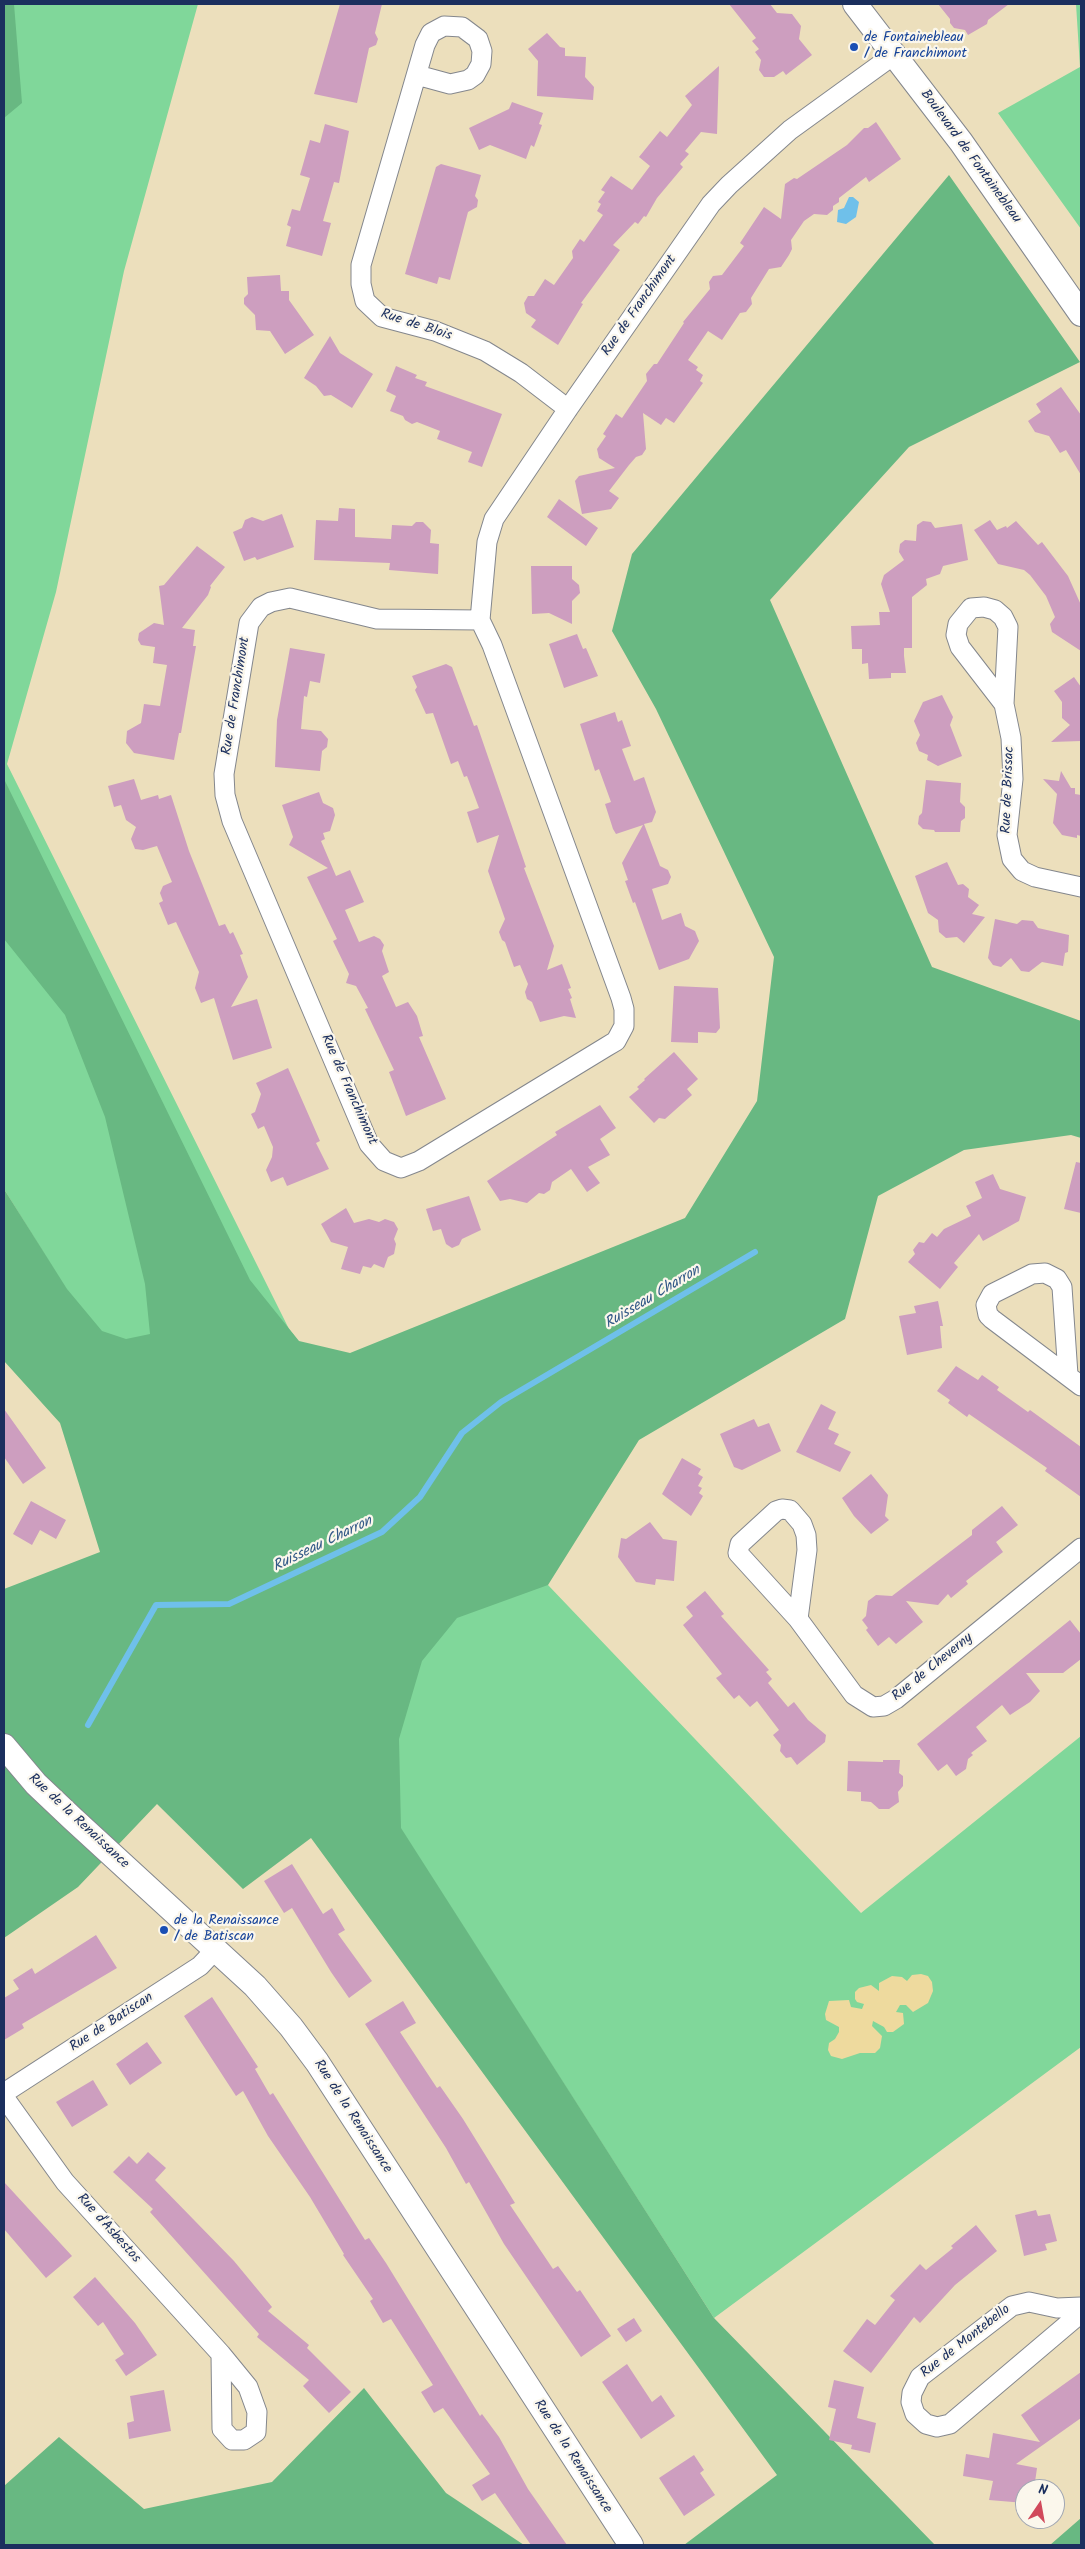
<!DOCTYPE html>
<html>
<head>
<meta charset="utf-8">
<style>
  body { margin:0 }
  #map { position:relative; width:1085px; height:2549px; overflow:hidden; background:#ecdfbc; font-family:Kalam,sans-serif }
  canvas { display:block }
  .frame { position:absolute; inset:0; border:5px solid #1b2f5e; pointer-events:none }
  .north { position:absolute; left:1015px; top:2479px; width:50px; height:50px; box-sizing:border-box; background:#fbf7ec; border:1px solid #a1a7b3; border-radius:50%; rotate:12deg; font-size:14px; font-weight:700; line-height:20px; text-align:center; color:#1b2f5e }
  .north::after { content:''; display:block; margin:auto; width:18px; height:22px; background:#d1495b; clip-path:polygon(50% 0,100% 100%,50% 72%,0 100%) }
</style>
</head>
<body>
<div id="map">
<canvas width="1085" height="2549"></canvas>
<div class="frame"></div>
<div class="north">N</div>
</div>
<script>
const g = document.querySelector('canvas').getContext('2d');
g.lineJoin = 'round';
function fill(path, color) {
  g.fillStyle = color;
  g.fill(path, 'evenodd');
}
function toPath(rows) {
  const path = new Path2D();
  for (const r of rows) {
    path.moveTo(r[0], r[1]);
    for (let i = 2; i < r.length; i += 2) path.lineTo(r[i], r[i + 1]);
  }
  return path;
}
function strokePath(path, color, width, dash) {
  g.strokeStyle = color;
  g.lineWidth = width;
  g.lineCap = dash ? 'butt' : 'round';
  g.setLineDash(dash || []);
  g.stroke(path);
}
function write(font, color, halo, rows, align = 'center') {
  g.font = font + ' Kalam,sans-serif';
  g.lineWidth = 4.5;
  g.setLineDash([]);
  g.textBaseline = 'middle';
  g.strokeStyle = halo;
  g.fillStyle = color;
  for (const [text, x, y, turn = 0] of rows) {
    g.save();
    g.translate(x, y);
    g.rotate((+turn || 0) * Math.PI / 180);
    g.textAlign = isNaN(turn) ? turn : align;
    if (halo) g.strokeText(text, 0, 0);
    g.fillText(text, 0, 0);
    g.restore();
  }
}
const green = toPath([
  [4,4,198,4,124,271,56,592,7,764,289,1329,299,1342,548,1585,861,1913,1081,1736,1081,2047,714,2318,400,1828,4,1189],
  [1076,4,1081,4,1081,229,998,113,1080,67]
]);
const forest = toPath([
  [4,4,14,4,22,103,4,118],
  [949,175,1080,362,909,447,770,600,932,967,1081,1021,1081,1138,1071,1135,964,1150,878,1196,845,1319,639,1440,548,1585,457,1618,422,1661,399,1739,401,1828,714,2318,935,2545,684,2545,777,2475,311,1838,243,1889,157,1804,78,1887,4,1938,4,1589,100,1552,60,1423,4,1361,4,1189,67,1289,102,1331,126,1339,150,1334,145,1284,105,1117,65,1015,4,939,4,779,250,1280,299,1341,350,1353,685,1218,757,1101,774,957,656,709,612,631,632,554],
  [364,2388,446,2493,524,2545,4,2545,4,2486,59,2437,144,2509,272,2482],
  [1081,2518,1081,2545,1050,2545]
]);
const sand = toPath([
  [921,1974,928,1976,932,1982,933,1991,928,2003,913,2012,906,2005,900,2005,896,2012,903,2013,904,2024,893,2032,887,2032,884,2027,873,2021,872,2026,882,2036,880,2048,875,2053,860,2053,842,2059,831,2056,828,2050,829,2043,835,2039,839,2032,839,2027,826,2020,825,2014,829,2001,849,2000,851,2007,862,2009,864,2004,857,2002,855,1999,855,1992,859,1988,871,1985,879,1991,879,1983,892,1976,902,1977,907,1981,912,1975]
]);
const water = toPath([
  [849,197,853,197,859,202,856,217,846,224,837,222,838,210,844,208]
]);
const stream = toPath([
  [88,1725,156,1605,229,1604,382,1532,420,1497,462,1433,501,1402,755,1252]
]);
const building = toPath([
  [340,4,382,4,375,33,378,39,376,45,369,48,357,103,314,94],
  [729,4,770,4,777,13,792,14,801,26,799,39,812,55,786,75,783,71,774,77,764,77,759,70,761,60,755,52,759,49,752,41,756,38],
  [938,4,1009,4,988,20,987,24,968,35,965,30,954,28,950,23,950,19],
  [547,33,560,47,565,48,565,56,586,57,585,77,594,87,593,100,537,96,538,61,528,49],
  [719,66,717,134,701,132,685,151,689,154,680,164,683,167,657,198,646,217,644,216,638,224,635,222,613,245,620,250,581,303,583,304,558,345,531,327,536,320,526,313,524,303,528,296,534,296,545,279,554,285,573,258,572,251,580,239,584,242,603,215,597,211,601,204,598,202,605,192,601,190,611,176,632,190,650,166,639,157,660,131,667,137,692,105,685,96],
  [512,102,543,113,539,124,542,125,534,147,531,145,526,159,490,145,479,150,469,128,509,109],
  [876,122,901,159,869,182,866,177,839,198,839,202,833,206,833,210,827,215,814,214,804,221,791,240,792,249,789,255,781,267,769,269,751,298,752,304,746,312,740,313,722,340,708,331,688,360,698,367,696,370,703,375,700,381,703,383,674,423,666,418,661,425,643,413,646,449,642,455,636,457,629,465,609,491,619,498,611,509,582,514,575,481,579,476,615,468,599,458,597,449,606,436,603,434,616,414,622,418,647,381,646,374,654,364,657,364,684,323,683,322,710,289,709,282,713,276,722,275,744,246,740,243,764,207,781,219,785,184,794,178,797,179,847,145,864,128,868,128],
  [325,124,349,131,339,183,334,182,323,221,331,223,322,256,286,246,291,227,287,225,292,209,300,211,310,178,300,175,310,140,320,143],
  [441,164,481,175,475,196,478,200,477,207,468,212,450,280,439,277,437,284,405,274,436,167],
  [280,275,281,291,289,291,289,300,314,335,285,354,270,331,256,330,255,315,244,304,244,298,248,294,247,277],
  [330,336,340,353,373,374,352,408,331,395,324,396,316,386,304,378],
  [396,366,417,375,415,378,427,382,425,386,502,414,482,467,468,462,472,452,437,439,440,431,417,422,412,424,405,420,403,416,390,411,396,396,386,391],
  [1061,387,1081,415,1081,475,1066,450,1060,453,1049,436,1035,432,1028,421,1041,412,1036,404],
  [559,499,598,528,586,546,547,517],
  [339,508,355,509,355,537,391,539,392,525,412,526,416,522,423,522,431,530,430,543,439,544,438,574,389,570,390,563,314,560,316,520,338,521],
  [282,514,294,547,257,560,255,557,244,561,233,532,242,528,245,520,252,517,263,521],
  [990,520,997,530,1006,526,1007,528,1016,521,1038,545,1042,542,1068,576,1081,605,1081,651,1052,632,1050,624,1055,617,1046,596,1030,575,1024,570,998,564,974,530],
  [923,521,931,522,935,528,962,524,968,560,943,566,940,574,926,579,927,585,912,597,912,648,904,648,904,656,906,673,891,673,891,678,869,679,868,663,862,664,862,649,852,649,851,626,880,625,879,612,890,612,881,584,884,575,904,560,899,552,900,544,905,540,916,541,917,525],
  [197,546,225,567,210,586,211,587,208,595,182,628,195,630,193,646,196,646,181,733,179,733,174,760,134,753,126,743,127,731,141,723,144,704,160,706,167,665,153,663,155,647,141,645,138,640,139,633,154,623,164,625,159,586,164,585],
  [531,566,572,566,572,579,579,585,580,593,572,601,572,624,549,613,532,614],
  [577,634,583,649,586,648,598,676,564,688,549,644],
  [290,648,325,654,320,683,310,681,307,697,304,696,301,729,321,731,328,739,327,747,322,751,320,771,275,767,277,720],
  [446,664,452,667,474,726,477,725,526,867,524,868,554,946,547,970,562,964,571,988,568,989,572,998,570,999,576,1018,564,1016,540,1022,532,1002,527,999,525,992,528,984,520,965,514,967,505,942,502,940,499,932,505,919,488,871,499,835,477,843,467,812,479,808,467,776,464,777,458,761,451,764,433,713,426,714,415,690,417,687,412,676],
  [1074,677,1081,687,1081,741,1051,742,1070,725,1062,718,1062,702,1054,691],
  [942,695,953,717,950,725,962,756,938,766,927,760,928,755,919,751,916,743,920,735,914,721,923,702],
  [615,712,618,722,622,720,631,746,622,749,634,781,644,777,656,812,652,822,644,824,660,866,668,870,671,877,668,884,652,889,662,920,681,913,685,926,695,931,699,941,689,959,659,970,635,902,633,903,625,881,628,880,622,863,643,825,616,834,613,829,605,804,611,802,599,769,595,771,580,724],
  [1061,771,1071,788,1075,788,1075,794,1081,795,1081,836,1077,835,1077,838,1062,835,1053,823,1057,794,1043,779,1059,781],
  [134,779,141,800,158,795,159,799,171,795,189,851,219,926,225,924,230,934,233,932,243,954,240,955,248,977,231,1007,257,999,272,1048,233,1060,214,998,201,1003,195,988,199,972,176,922,168,925,159,903,163,901,160,893,163,886,172,882,157,846,143,850,135,849,131,839,136,827,126,820,121,805,114,807,108,786],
  [926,780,961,783,960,802,965,807,965,818,961,821,960,832,935,832,934,830,923,829,918,824,919,816,922,813],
  [319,792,323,803,333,808,335,815,330,831,323,833,325,839,321,841,336,876,350,870,364,902,345,910,359,942,374,936,380,939,384,945,382,951,389,972,382,976,396,1007,408,1002,417,1016,423,1036,419,1037,446,1099,406,1116,389,1072,394,1070,365,1009,368,1008,356,986,346,983,349,974,333,941,337,939,307,877,328,868,289,845,293,837,282,805],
  [947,862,958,885,963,884,969,889,968,897,979,905,972,914,985,917,964,943,957,937,946,938,939,932,938,920,928,913,915,876],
  [995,919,1017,924,1022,920,1033,921,1038,928,1069,935,1068,952,1065,953,1063,966,1042,962,1029,972,1021,971,1011,958,1001,967,993,965,988,958],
  [674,986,718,988,720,1028,716,1033,698,1032,698,1043,671,1042],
  [674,1052,698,1079,687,1089,692,1095,665,1119,659,1118,654,1123,629,1097,639,1089,637,1087,645,1080,644,1079],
  [288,1068,320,1141,316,1143,329,1169,287,1186,283,1177,271,1182,266,1170,272,1157,273,1147,264,1126,258,1129,251,1114,255,1112,261,1094,256,1083],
  [600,1105,616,1128,600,1139,610,1155,588,1167,600,1183,587,1192,571,1169,552,1182,550,1190,544,1194,539,1193,527,1203,510,1199,500,1201,487,1181,557,1135,555,1132],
  [1076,1162,1081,1163,1081,1213,1064,1209],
  [993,1174,1000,1189,1026,1197,1019,1221,983,1241,979,1234,954,1263,958,1267,940,1289,908,1262,915,1254,913,1250,919,1242,924,1243,932,1233,937,1237,944,1229,971,1216,966,1206,982,1198,975,1182],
  [469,1196,481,1230,462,1239,459,1245,452,1248,446,1244,441,1229,433,1231,426,1209],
  [346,1208,354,1223,369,1219,379,1222,385,1219,394,1222,398,1229,394,1239,396,1244,394,1254,388,1257,384,1268,374,1264,371,1268,363,1266,360,1274,341,1269,348,1247,331,1242,321,1224],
  [938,1301,943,1326,940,1326,942,1348,907,1355,899,1316,916,1313,914,1306],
  [956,1366,978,1380,982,1375,999,1387,997,1390,1028,1412,1030,1410,1081,1447,1081,1497,1045,1471,1047,1468,969,1414,967,1417,948,1403,950,1400,937,1391],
  [821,1404,836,1412,828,1429,839,1434,834,1444,851,1452,840,1472,796,1452],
  [4,1409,46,1468,23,1484,4,1457],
  [754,1419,758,1427,769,1423,781,1451,742,1470,734,1467,720,1434],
  [682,1458,701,1469,698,1474,703,1477,698,1486,702,1488,699,1493,703,1496,691,1516,662,1494],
  [871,1474,888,1495,885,1516,889,1520,871,1534,854,1516,842,1498],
  [31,1501,66,1520,56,1539,40,1530,32,1545,13,1534],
  [1002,1506,1018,1525,996,1542,1003,1552,966,1581,968,1584,951,1598,948,1594,938,1605,906,1601,923,1622,896,1644,889,1637,878,1646,866,1630,868,1628,862,1620,866,1616,868,1601,876,1595,892,1596,972,1535,972,1530],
  [650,1522,663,1539,677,1541,674,1581,656,1579,655,1585,636,1582,618,1557,621,1538,626,1539],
  [705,1591,724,1614,721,1616,769,1670,766,1672,772,1679,768,1683,788,1707,794,1702,808,1720,826,1735,825,1742,797,1765,791,1757,786,1758,780,1751,781,1745,773,1735,779,1730,757,1701,750,1707,739,1695,734,1699,716,1678,722,1674,683,1625,693,1616,686,1607],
  [1070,1620,1081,1634,1081,1659,1063,1673,1026,1673,1040,1691,1030,1702,1010,1715,1002,1705,976,1727,987,1741,971,1753,973,1755,968,1759,966,1769,956,1776,947,1764,938,1771,917,1744],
  [883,1760,900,1760,899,1773,903,1776,903,1786,898,1792,899,1802,889,1809,879,1809,871,1802,861,1801,861,1792,847,1791,848,1761,883,1762],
  [292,1864,323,1914,332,1908,345,1930,338,1934,372,1981,349,1998,331,1972,292,1908,284,1913,264,1881],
  [96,1935,117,1968,22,2024,24,2028,4,2040,4,1998,19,1989,13,1980,32,1968,35,1974],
  [212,1997,258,2067,255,2069,270,2095,273,2093,365,2240,369,2238,386,2263,480,2416,482,2414,499,2437,528,2489,567,2545,531,2545,495,2493,482,2501,472,2485,490,2474,443,2408,434,2413,421,2392,433,2385,391,2319,383,2323,370,2301,373,2299,343,2255,344,2254,310,2197,268,2136,243,2091,236,2096,184,2016],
  [403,2001,416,2023,400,2032,437,2088,440,2086,463,2119,515,2203,510,2205,553,2269,558,2266,577,2292,580,2290,611,2336,581,2357,504,2244,469,2182,466,2184,446,2148,365,2024],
  [147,2042,162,2063,130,2085,116,2064],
  [93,2080,108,2105,72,2127,56,2102],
  [148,2152,166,2168,155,2180,234,2261,272,2307,268,2311,309,2345,307,2348,351,2392,329,2413,303,2386,309,2380,257,2337,259,2334,150,2212,153,2209,113,2172,129,2156,137,2164],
  [4,2182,72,2256,46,2278,4,2229],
  [1036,2210,1038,2216,1050,2214,1057,2241,1045,2244,1047,2250,1024,2256,1015,2215],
  [976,2225,997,2251,955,2285,920,2323,914,2317,871,2373,843,2351,867,2319,875,2325,895,2300,890,2296,920,2264,926,2270,953,2248,951,2246],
  [95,2277,135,2323,157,2355,126,2376,115,2360,124,2354,103,2322,98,2326,73,2297],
  [634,2318,642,2331,626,2342,617,2329],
  [627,2364,652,2402,661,2395,675,2416,641,2439,602,2382],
  [1081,2372,1081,2418,1016,2464,1037,2468,1034,2489,1025,2489,1025,2503,989,2500,993,2481,963,2476,966,2454,989,2458,993,2433,1040,2442,1021,2415],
  [834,2380,864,2387,857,2418,876,2423,870,2453,851,2449,852,2445,829,2440,836,2409,828,2407],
  [164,2390,171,2431,129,2439,127,2423,134,2421,130,2396],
  [694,2455,704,2470,700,2473,715,2495,684,2516,659,2478]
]);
const minor = toPath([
  [417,75,450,84,468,80,475,75,481,64,482,51,478,39,462,27,444,26,431,33,425,45,361,265,361,284,365,301,382,317,435,331,485,351,521,373,568,409],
  [480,620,377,619,290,598,271,602,261,607,249,623,224,774,225,795,232,821,369,1144,384,1161,401,1168,419,1161,606,1047,616,1041,624,1026,624,1009,621,998,492,645,480,620,487,542,494,519,568,409,711,204,729,185,790,130,895,54],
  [1004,704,960,647,956,635,958,624,971,608,984,607,995,610,1003,617,1008,627,1004,704,1011,738,1013,779,1007,835,1012,859,1022,871,1035,877,1081,887],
  [1068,1375,1062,1287,1057,1279,1045,1273,1032,1274,992,1294,986,1305,988,1315,992,1319,1081,1386],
  [798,1619,807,1550,806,1535,802,1524,790,1510,782,1509,776,1511,740,1544,738,1553,798,1619,854,1695,873,1707,884,1706,896,1699,1081,1548],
  [4,2093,200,1966,216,1949],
  [4,2097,65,2182,221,2354,248,2387,257,2412,256,2432,244,2440,232,2440,222,2429,221,2354],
  [1081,2307,1057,2308,1029,2302,1012,2306,920,2377,912,2393,911,2402,915,2414,926,2424,937,2427,950,2424,1081,2313]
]);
const tertiary = toPath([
  [855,4,961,142,1081,314],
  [4,1746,36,1784,73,1819,255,1986,291,2027,317,2062,631,2545]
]);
const markers = [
  [854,47,5,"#1a4fb4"],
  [164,1930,5,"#1a4fb4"]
];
const transitNames = [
  ["de Fontainebleau",864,39],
  ["/ de Franchimont",864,55],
  ["de la Renaissance",174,1922],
  ["/ de Batiscan",174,1938]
];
const streetNames = [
  ["Boulevard de Fontainebleau",970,157,54],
  ["Rue de Franchimont",640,306,-55],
  ["Rue de Blois",416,326,18],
  ["Rue de Franchimont",237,696,-81],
  ["Rue de Brissac",1009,790,-88],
  ["Rue de Franchimont",348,1090,66],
  ["Rue de Cheverny",933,1668,-39],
  ["Rue de la Renaissance",78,1822,43],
  ["Rue de Batiscan",112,2023,-33],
  ["Rue de la Renaissance",352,2117,57],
  ["Rue d'Asbestos",108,2229,48],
  ["Rue de Montebello",966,2342,-38],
  ["Rue de la Renaissance",572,2457,57]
];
const waterNames = [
  ["Ruisseau Charron",653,1298,-31],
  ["Ruisseau Charron",323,1545,-26]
];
fill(green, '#80d79a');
fill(forest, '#68b882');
fill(sand, '#eeda9e');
fill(water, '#6fc0ea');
strokePath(stream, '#6fc0ea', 6);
fill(building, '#cd9ebf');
strokePath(minor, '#84878d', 21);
strokePath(tertiary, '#84878d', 26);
strokePath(minor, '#fff', 19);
strokePath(tertiary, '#fff', 24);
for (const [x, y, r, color] of markers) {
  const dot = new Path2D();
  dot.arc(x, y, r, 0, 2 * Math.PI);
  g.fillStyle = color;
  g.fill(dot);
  strokePath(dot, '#fbf7ec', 2);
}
write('14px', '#164399', '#fbf7ec', transitNames, 'left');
write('14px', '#1b2f5e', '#fbf7ec', streetNames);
write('italic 15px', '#345a88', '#fbf7ec', waterNames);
</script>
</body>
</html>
